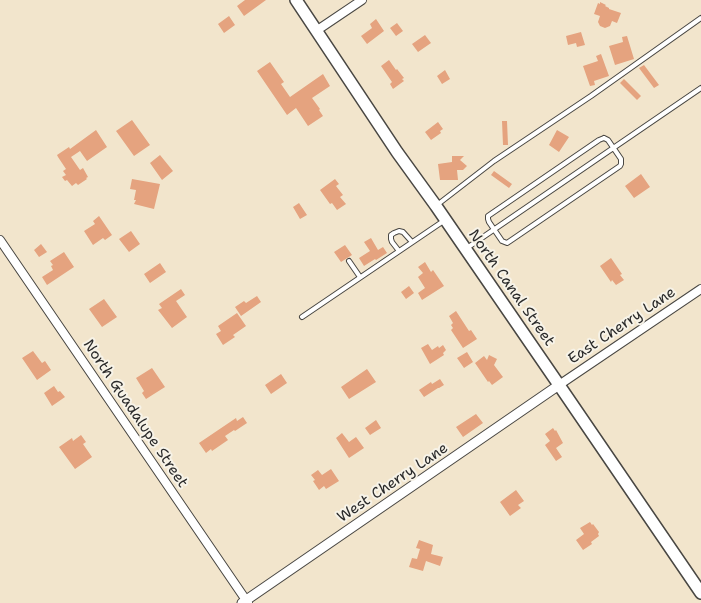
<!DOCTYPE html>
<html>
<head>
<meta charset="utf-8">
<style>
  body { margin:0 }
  canvas { display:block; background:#f2e5cc }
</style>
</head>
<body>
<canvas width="701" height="603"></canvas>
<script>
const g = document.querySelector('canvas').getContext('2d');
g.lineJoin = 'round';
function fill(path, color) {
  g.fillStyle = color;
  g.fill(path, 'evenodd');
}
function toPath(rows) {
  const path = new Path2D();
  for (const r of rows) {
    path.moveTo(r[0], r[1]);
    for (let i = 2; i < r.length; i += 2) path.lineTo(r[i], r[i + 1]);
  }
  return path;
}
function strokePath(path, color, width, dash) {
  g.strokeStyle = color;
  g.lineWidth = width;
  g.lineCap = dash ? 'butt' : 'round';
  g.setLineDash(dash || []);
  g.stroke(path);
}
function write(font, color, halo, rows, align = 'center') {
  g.font = font + ' "Shantell Sans",sans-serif';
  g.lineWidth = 4;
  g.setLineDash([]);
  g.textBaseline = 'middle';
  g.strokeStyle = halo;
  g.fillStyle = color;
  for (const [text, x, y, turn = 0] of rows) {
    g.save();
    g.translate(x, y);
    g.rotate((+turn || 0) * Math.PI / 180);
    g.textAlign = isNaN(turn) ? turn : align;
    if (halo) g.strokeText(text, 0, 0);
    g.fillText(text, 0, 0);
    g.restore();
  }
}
const building = toPath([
  [245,0,266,0,244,16,237,6],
  [600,2,606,5,605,6,609,8,609,9,621,13,617,23,612,21,610,26,605,28,600,26,598,22,600,16,594,14,598,3,600,4],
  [229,16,235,25,224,33,218,24],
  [376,19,384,31,367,44,361,36,372,28,370,24],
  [397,23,403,31,396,36,390,28],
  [581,32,585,45,577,47,576,43,568,45,566,36],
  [425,35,431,43,418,52,412,44],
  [627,36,634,59,615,65,609,46,623,42,622,37],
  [601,54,609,76,594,81,595,85,590,86,583,66,598,61,596,56],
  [389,60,396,70,397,69,404,78,402,79,404,81,393,89,390,84,392,82,381,66],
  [270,62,284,82,281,84,290,97,323,74,330,86,312,98,320,109,319,110,323,116,308,126,296,108,287,115,257,71],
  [644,65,659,85,654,88,639,68],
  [445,70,450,79,442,84,437,76],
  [624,79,641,96,637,100,620,83],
  [132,120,150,145,134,156,116,131],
  [502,121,507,121,508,145,503,145],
  [438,122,443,129,440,131,441,133,431,140,425,132],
  [96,130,107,147,87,161,80,151,71,157,80,170,83,168,88,177,86,178,87,179,78,185,76,183,72,186,67,180,65,181,62,177,66,175,63,171,66,169,58,157,57,155,69,147,70,149],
  [557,130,569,137,559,152,549,145],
  [160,155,173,171,162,180,150,163],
  [452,156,464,156,460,160,467,166,463,170,457,170,458,180,440,180,438,164,452,162],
  [494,171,512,184,509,188,491,175],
  [641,174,650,187,634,198,625,186],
  [132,179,160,184,154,209,134,204,136,200,134,200,136,190,130,189],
  [335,179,339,184,336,186,343,195,340,197,346,204,337,210,332,203,330,204,320,190],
  [299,203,307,215,300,219,293,207],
  [99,216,112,235,105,240,103,238,93,245,84,231,95,224,93,221],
  [131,231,140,244,129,252,119,239],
  [371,238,378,250,383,247,387,253,376,260,375,259,364,266,359,258,370,251,364,242],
  [41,244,47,252,39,257,34,250],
  [345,245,352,255,341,262,334,252],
  [64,252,74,267,47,285,42,277,53,270,51,266,53,265,50,261],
  [611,258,622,274,620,275,624,280,616,285,612,280,611,282,600,266],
  [425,262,431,272,433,270,444,286,422,300,418,293,425,288,418,277,423,273,418,267],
  [160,263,166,272,150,283,144,274],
  [409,286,414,293,406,299,401,292],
  [181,289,185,295,176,301,187,317,172,328,158,310,162,308,159,304],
  [257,296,261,302,241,316,235,307,244,301,246,303],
  [104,299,117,317,102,327,89,309],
  [456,311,469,331,471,330,477,339,463,348,451,330,453,328,451,325,453,323,449,316],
  [237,313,246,326,233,335,235,337,223,345,216,334,221,331,218,326],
  [428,344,432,350,438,346,439,348,443,345,446,350,443,353,444,355,430,364,421,348],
  [33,351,42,363,45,361,51,370,37,380,22,358],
  [467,352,473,362,464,368,457,358],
  [489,355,497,359,494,365,503,377,492,385,489,381,488,382,475,363,484,356,487,360],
  [152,368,165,387,146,399,142,393,144,391,136,378],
  [367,369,376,382,349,399,341,387],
  [281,374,287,383,271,394,265,385],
  [440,379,444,385,439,388,438,388,424,397,419,390,431,382,432,384],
  [54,386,58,392,60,391,65,397,52,406,44,393],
  [476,414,483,423,463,437,456,427],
  [243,417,247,423,235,431,234,430,225,436,228,440,212,451,211,449,206,453,199,443,236,418,237,421],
  [376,420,381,428,370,435,365,428],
  [553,428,555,431,556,430,563,443,556,448,562,457,556,461,545,445,550,441,545,434],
  [342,433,349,442,356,437,364,448,349,458,336,438],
  [81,435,86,442,83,444,92,457,75,469,59,447,72,438,73,441],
  [331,469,339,481,326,489,324,486,319,490,313,481,315,480,311,475,318,470,322,475],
  [516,490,524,501,518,505,521,508,510,516,500,502],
  [590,522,592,525,593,524,599,532,598,534,599,536,591,542,592,544,583,550,576,540,584,534,580,528],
  [419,540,433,545,431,554,443,557,440,566,426,561,423,571,409,567,412,558,417,559,420,549,416,548]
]);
const service = toPath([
  [604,138,608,140,621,159,621,164,620,166,510,241,507,243,502,241,489,222,488,219,488,216,599,140,604,138],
  [437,205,494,161,591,96,701,18],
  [467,248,701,88],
  [399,251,392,242,391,239,391,235,394,233,399,231,403,232,412,242],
  [349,261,360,277],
  [302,317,445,220]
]);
const minor = toPath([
  [316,31,362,0],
  [0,240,248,603],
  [559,385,701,289]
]);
const tertiary = toPath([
  [242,603,559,385]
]);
const primary = toPath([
  [296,0,397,152,436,206,559,385,701,593]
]);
const streetNames = [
  ["North Canal Street",511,288,55],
  ["East Cherry Lane",622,326,-34],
  ["North Guadalupe Street",135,414,56],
  ["West Cherry Lane",393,483,-34]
];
fill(building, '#e5a37f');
strokePath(service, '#494743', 6);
strokePath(minor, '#494743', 10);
strokePath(tertiary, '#494743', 11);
strokePath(primary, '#494743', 14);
strokePath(service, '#fff', 4);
strokePath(minor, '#fff', 8);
strokePath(tertiary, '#fff', 9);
strokePath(primary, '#fff', 11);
write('15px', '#2b2b2b', '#f7f3e8', streetNames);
</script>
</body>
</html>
